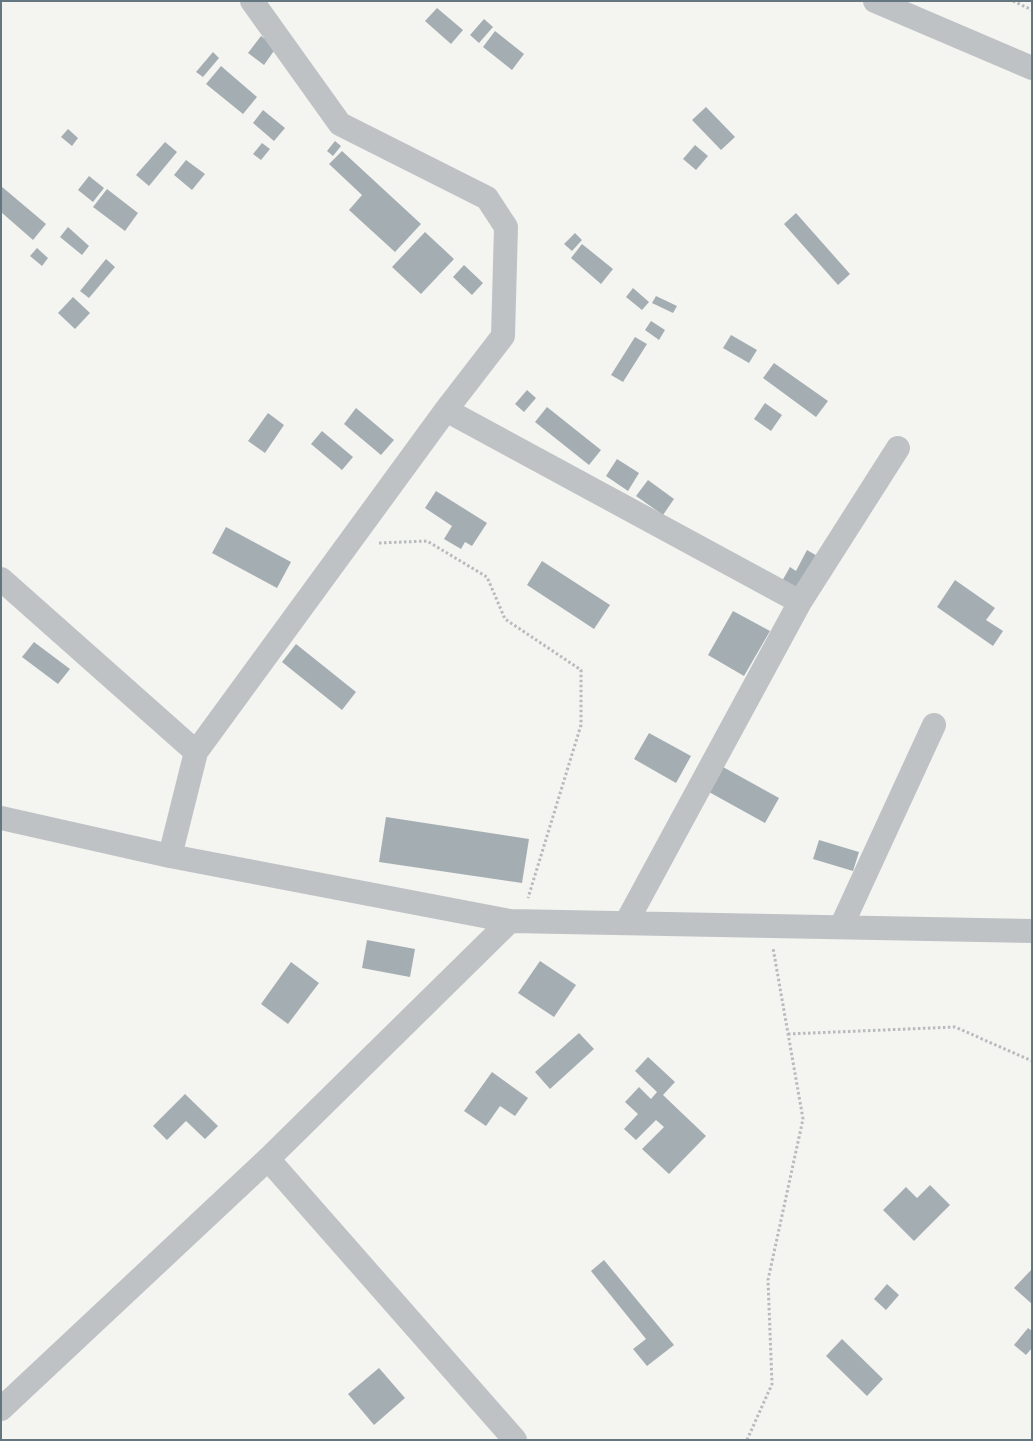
<!DOCTYPE html>
<html>
<head>
<meta charset="utf-8">
<style>
  body { margin:0 }
  #map { position:relative; width:1033px; height:1441px; overflow:hidden; background:#f4f4f1; font-family:"Fira Sans",sans-serif }
  canvas { display:block }
  .frame { position:absolute; inset:0; border:2px solid #647781; pointer-events:none }
</style>
</head>
<body>
<div id="map">
<canvas width="1033" height="1441"></canvas>
<div class="frame"></div>
</div>
<script>
const g = document.querySelector('canvas').getContext('2d');
g.lineJoin = 'round';
function fill(path, color) {
  g.fillStyle = color;
  g.fill(path, 'evenodd');
}
function toPath(rows) {
  const path = new Path2D();
  for (const r of rows) {
    path.moveTo(r[0], r[1]);
    for (let i = 2; i < r.length; i += 2) path.lineTo(r[i], r[i + 1]);
  }
  return path;
}
function strokePath(path, color, width, dash) {
  g.strokeStyle = color;
  g.lineWidth = width;
  g.lineCap = dash ? 'butt' : 'round';
  g.setLineDash(dash || []);
  g.stroke(path);
}
const building = toPath([
  [437,8,463,30,451,44,425,21],
  [484,19,493,27,479,43,470,35],
  [495,31,524,54,512,70,483,47],
  [261,36,276,48,264,65,248,53],
  [213,52,219,58,203,77,196,72],
  [221,66,257,97,243,114,206,84],
  [706,107,735,137,721,150,692,120],
  [263,110,285,128,274,141,253,123],
  [68,129,78,138,72,146,61,137],
  [335,141,341,146,333,156,327,151],
  [165,142,177,152,149,186,136,175],
  [262,143,270,149,261,160,253,154],
  [695,145,708,156,696,170,683,159],
  [342,151,421,224,395,252,349,210,362,195,329,164],
  [186,160,205,174,192,190,174,175],
  [89,176,104,188,93,202,78,190],
  [1,186,46,224,33,240,1,212],
  [107,189,138,213,125,231,93,207],
  [796,213,850,274,838,285,784,224],
  [68,227,89,246,82,255,60,237],
  [425,232,454,259,421,294,392,267],
  [575,233,582,240,572,251,564,244],
  [582,244,613,269,601,284,571,258],
  [37,248,48,258,42,266,30,256],
  [106,259,115,267,89,298,80,291],
  [464,265,483,283,472,295,453,277],
  [633,288,649,302,642,310,626,297],
  [656,296,677,306,673,313,652,303],
  [73,297,90,313,75,329,58,313],
  [651,321,665,330,659,340,645,330],
  [731,335,757,350,749,363,723,348],
  [635,337,647,344,623,382,611,375],
  [774,363,828,401,816,417,763,378],
  [527,390,536,398,524,412,515,404],
  [765,403,782,415,771,431,754,419],
  [547,407,601,450,589,465,535,422],
  [356,408,394,440,381,455,344,424],
  [268,413,284,425,265,453,248,441],
  [322,431,353,457,342,470,311,444],
  [617,459,639,473,628,491,606,476],
  [648,480,674,499,663,515,636,496],
  [436,491,487,523,472,546,465,542,461,549,444,539,452,526,425,508],
  [226,527,291,562,277,588,212,553],
  [807,550,819,557,798,593,781,583,790,567,796,571],
  [542,561,610,605,594,629,527,585],
  [955,580,995,608,986,620,1003,631,993,646,937,607],
  [733,611,770,631,744,676,708,655],
  [34,642,70,669,58,684,22,657],
  [296,644,356,692,342,710,282,662],
  [649,733,691,756,676,783,634,759],
  [723,767,779,798,765,823,709,792],
  [386,817,529,839,522,883,379,862],
  [819,840,859,852,853,871,813,859],
  [367,940,415,949,410,977,362,968],
  [540,961,576,985,554,1017,518,993],
  [291,962,319,983,288,1024,261,1004],
  [579,1033,594,1049,550,1089,535,1072],
  [648,1057,675,1082,663,1095,706,1136,669,1174,642,1149,664,1127,656,1120,636,1140,624,1129,638,1114,625,1102,639,1087,651,1099,657,1092,635,1071],
  [492,1072,528,1098,515,1116,500,1106,486,1126,464,1111],
  [185,1094,218,1126,205,1139,186,1121,167,1140,153,1126],
  [930,1185,950,1205,914,1241,883,1210,906,1187,917,1198],
  [604,1260,674,1345,647,1366,633,1349,646,1339,591,1271],
  [1032,1269,1032,1304,1014,1288],
  [887,1284,899,1295,886,1310,874,1299],
  [1028,1328,1032,1331,1032,1348,1026,1355,1014,1345],
  [842,1339,883,1379,867,1396,826,1356],
  [379,1368,405,1398,374,1425,348,1394]
]);
const path = toPath([
  [1013,1,1032,10],
  [379,543,427,541,487,577,505,619,581,670,581,725,528,898],
  [788,1034,955,1027,1032,1061],
  [747,1440,772,1384,768,1280,803,1119,773,948]
]);
const minor = toPath([
  [875,1,1032,68],
  [446,410,800,602],
  [1,579,196,752],
  [1,818,170,856,510,921,1032,931],
  [170,856,196,752,446,410,503,336,506,227,487,198,340,124,252,1],
  [626,923,800,602,898,448],
  [841,927,934,725],
  [268,1159,515,1440],
  [1,1409,268,1159,510,921]
]);
fill(building, '#a4aeb2');
strokePath(path, '#b8bbbd', 3, [2.5, 2.5]);
strokePath(minor, '#bec2c5', 24);
</script>
</body>
</html>
